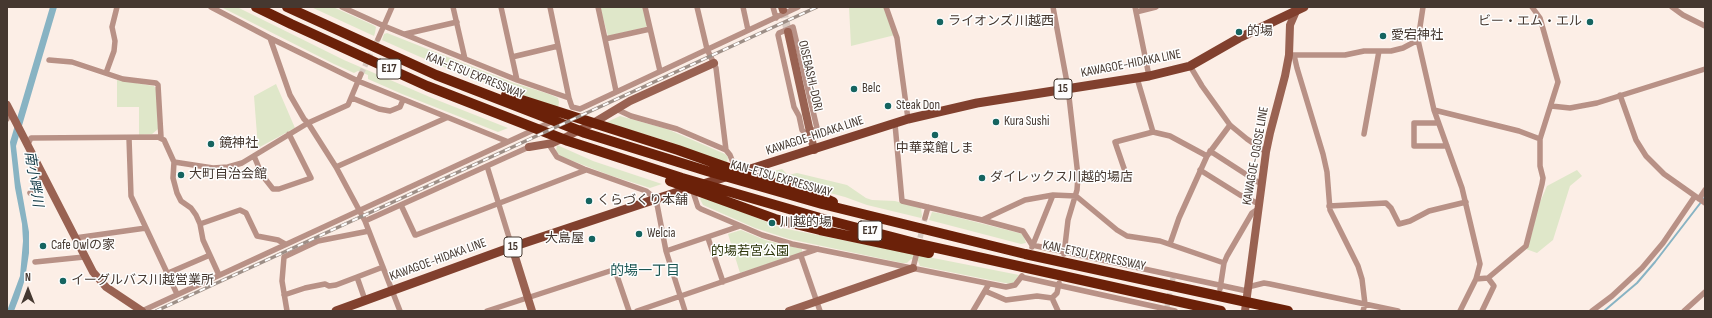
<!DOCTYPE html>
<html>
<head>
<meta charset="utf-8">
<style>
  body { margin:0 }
  #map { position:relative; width:1712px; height:318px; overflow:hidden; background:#fceee6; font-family:"Sofia Sans Condensed",sans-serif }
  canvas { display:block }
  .frame { position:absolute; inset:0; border:8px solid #453830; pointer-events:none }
  .north { position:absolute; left:8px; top:270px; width:40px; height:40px; -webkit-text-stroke:3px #fefefe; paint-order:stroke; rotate:0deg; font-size:11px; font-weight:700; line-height:16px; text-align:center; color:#453830 }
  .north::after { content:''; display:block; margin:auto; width:14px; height:18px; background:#453830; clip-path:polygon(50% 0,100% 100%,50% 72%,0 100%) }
</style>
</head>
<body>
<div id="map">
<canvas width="1712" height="318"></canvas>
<div class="frame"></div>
<div class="north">N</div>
</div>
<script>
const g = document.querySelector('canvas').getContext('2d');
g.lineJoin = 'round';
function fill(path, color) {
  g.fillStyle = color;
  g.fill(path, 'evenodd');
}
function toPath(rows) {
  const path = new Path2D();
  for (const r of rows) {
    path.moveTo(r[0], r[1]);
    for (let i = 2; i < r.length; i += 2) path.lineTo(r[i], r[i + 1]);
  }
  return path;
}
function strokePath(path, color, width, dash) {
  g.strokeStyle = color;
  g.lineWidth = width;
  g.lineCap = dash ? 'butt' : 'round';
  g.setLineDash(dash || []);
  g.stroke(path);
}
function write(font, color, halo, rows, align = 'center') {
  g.font = font + ' "Sofia Sans Condensed","Noto Sans JP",sans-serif';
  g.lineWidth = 3;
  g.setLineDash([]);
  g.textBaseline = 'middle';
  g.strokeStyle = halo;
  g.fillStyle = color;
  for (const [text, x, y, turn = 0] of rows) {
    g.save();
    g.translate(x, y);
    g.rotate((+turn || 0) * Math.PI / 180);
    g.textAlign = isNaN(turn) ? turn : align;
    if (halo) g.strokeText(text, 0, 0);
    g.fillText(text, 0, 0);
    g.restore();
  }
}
const green = toPath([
  [221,7,237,7,344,60,432,98,508,128,498,132,402,94,368,79,368,75,358,71,354,73,334,64],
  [311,7,333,7,373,25,376,27,375,33,374,36],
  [600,7,643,7,647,25,646,27,608,36],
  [849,7,884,7,895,35,851,46],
  [387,33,511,82,549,94,558,98,559,102,558,108,459,73,418,56,382,40,384,34],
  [117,80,154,86,157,91,158,129,152,134,139,135,139,107,117,107],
  [276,84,295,128,258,148,254,96],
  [620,116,667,129,725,154,728,157,727,164,672,144,671,142,605,123],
  [557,145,593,161,662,184,650,188,609,175,560,156,556,151],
  [782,169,788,175,797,173,847,185,866,198,872,200,895,201,921,208,922,216,921,218,867,205,845,197,766,176,766,173],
  [1577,170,1582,176,1570,186,1553,240,1537,253,1526,249,1532,233,1538,207,1547,186],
  [702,196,782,228,1019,275,1013,283,1010,284,920,266,918,261,911,259,907,263,902,263,789,239,755,228,703,205,700,199],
  [932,212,944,214,1023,234,1026,243,1021,244,929,220],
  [741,230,765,240,802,249,802,253,740,273,728,234]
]);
const water = toPath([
  [50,7,57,7,16,146,20,181,29,232,29,253,25,279,19,298,14,311,7,311,20,276,23,241,22,224,15,188,10,142]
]);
const stream = toPath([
  [1604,311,1637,283,1655,262,1705,197]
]);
const streetTunnel = toPath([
  [361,74,378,39],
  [918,246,925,218],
  [1167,307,1173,278]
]);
const secondaryTunnel = toPath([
  [783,10,788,32]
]);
const street = toPath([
  [211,7,270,38,358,81,506,141],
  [342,7,384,26,517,80,569,98,572,107,580,109,798,7],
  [453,7,465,59],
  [501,7,517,80],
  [550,7,569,98],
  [598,7,605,39,650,29],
  [645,7,660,71],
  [697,7,707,49,716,68,726,150,730,155,736,170],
  [743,7,748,30],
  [773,7,776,18],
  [886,7,897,38,908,119],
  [1053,7,1068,88,1078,176,1077,190,1068,220,1064,254],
  [1135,7,1149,76],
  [1423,7,1418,40,1434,110,1462,188,1480,264,1476,279,1460,311],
  [1672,7,1683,15,1705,26],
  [1136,12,1156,7],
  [793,27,817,128,810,133,805,133,802,130,799,116,794,107,778,35,779,33,793,27],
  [405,34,457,22],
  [378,39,392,7],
  [605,39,616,91],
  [1292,55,1345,55,1364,51,1391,51,1403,48,1418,40],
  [1294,55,1297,68,1323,154,1327,172,1330,210,1358,266,1362,279,1365,304,1363,311],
  [512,57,558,46],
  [49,60,72,62,123,79,156,83,158,85,161,137],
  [1190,66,1202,86,1230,125,1247,139,1266,152],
  [106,73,114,51,115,41,112,27,117,7],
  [361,74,348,105,308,123,336,167,365,221],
  [1620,95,1636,140,1646,156,1664,174,1705,203],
  [352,98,379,109,390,111,400,107,403,100],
  [1551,106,1570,108,1597,103,1705,69],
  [616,109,631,116,677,129,726,150],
  [1434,110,1519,131,1540,139],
  [7,119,9,109],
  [1438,123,1414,123,1414,146,1447,146],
  [895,124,902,201,982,220,1025,200,1053,195,1076,196,1117,230,1127,236,1160,241,1224,263],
  [1153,132,1170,136,1207,156],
  [1364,134,1379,51],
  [129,138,131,196,177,294],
  [548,143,557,157,584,169,646,191,656,199,666,251,685,311],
  [28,144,31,138,158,137,164,140,174,162,213,168,228,167,242,163,308,123,304,119,290,95,270,38],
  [1210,151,1261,184],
  [254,156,262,175,273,189,279,189,311,178,289,134],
  [174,162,173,178,177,193,181,201,191,208,196,215,200,224,203,240,219,275],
  [487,166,512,247],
  [336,167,446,118],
  [1200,170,1240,195,1259,204],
  [1127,177,1115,142,1153,132,1137,78],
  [692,189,698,207,701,209,762,235,792,244,1006,287,1015,285,1022,276],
  [30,193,34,191,43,173],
  [1699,199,1705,190],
  [401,205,415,235,416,235,586,170],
  [1329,206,1386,203,1391,208,1399,224,1410,221,1429,211,1466,202],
  [925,218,928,207],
  [982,220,1023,231,1032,245,1247,291],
  [200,224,240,210,246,213,257,236,278,240,285,244],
  [75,238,146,228],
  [708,238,723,282],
  [1170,244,1179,218,1207,156,1230,125],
  [1032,247,1053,195],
  [666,251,740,226],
  [801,256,820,311],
  [35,262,84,257],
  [913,268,916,256],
  [166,274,210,255],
  [1021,277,1175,311],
  [1476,279,1488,278,1526,246,1542,184,1543,178,1540,166,1540,139,1558,82,1540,18,1532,7],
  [1248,287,1264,283,1270,284,1398,311],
  [1220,289,1224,263,1227,256,1252,213,1258,209],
  [985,291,1006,300,1037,296,1052,298,1057,293,1059,283],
  [284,295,305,288,325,284,329,286,336,285,357,277],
  [1052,298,1058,311],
  [365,300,357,277,383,267],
  [142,311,553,121],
  [287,311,282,281,284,257,318,241,369,231],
  [400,311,365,221,529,147],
  [487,311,613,270,615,270,629,311],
  [637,311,818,249],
  [973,311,989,284],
  [1482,311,1494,286,1488,278],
  [1592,311,1612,296,1642,268,1663,243,1695,196],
  [1684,311,1705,292]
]);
const secondary = toPath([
  [782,7,783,10],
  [788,32,814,150],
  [7,105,93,272,106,287,142,311],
  [529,147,553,143,570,135,595,122,630,101,714,63],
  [512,247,532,311],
  [789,311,913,268],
  [1245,311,1266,152,1270,133,1285,76,1289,55,1290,25,1297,9]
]);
const primary = toPath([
  [336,311,512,247,656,199,908,119,977,103,1149,76,1190,66,1239,38,1304,7]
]);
const highway = toPath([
  [256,7,291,24,427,86,568,141,682,178,827,220,919,244,1221,311],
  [287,7,436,75,542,116,585,133,707,171,822,204,1025,254,1288,311],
  [506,95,678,150,754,177,820,196,833,202],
  [670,181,775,219,820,230,929,253]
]);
const rail = toPath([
  [156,311,817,7]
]);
const markers = [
  [940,22,4,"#156460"],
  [1590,22,4,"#156460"],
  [1239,32,4,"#156460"],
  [1383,36,4,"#156460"],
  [854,89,4,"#156460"],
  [888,106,4,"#156460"],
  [996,122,4,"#156460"],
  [935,135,4,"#156460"],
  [211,144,4,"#156460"],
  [181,175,4,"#156460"],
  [982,178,4,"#156460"],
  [589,201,4,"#156460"],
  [772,223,4,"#156460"],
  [639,234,4,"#156460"],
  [592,239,4,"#156460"],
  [43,246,4,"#156460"],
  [63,281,4,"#156460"]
];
const shields = [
  [389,69,24],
  [1063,89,18],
  [870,231,24],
  [513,247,18]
];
const shieldNames = [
  ["E17",389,69],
  ["15",1063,89],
  ["E17",870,231],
  ["15",513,247]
];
const poiNames = [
  ["ライオンズ 川越西",948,22],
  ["ビー・エム・エル",1582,22,"right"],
  ["的場",1247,32],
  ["愛宕神社",1391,36],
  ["Belc",862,89],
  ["Steak Don",896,106],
  ["Kura Sushi",1004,122],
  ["鏡神社",219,144],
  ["中華菜館しま",935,149,"center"],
  ["大町自治会館",189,175],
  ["ダイレックス川越的場店",990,178],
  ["くらづくり本舗",597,201],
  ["川越的場",780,223],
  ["Welcia",647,234],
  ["大島屋",584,239,"right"],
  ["Cafe Owlの家",51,246],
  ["イーグルバス川越営業所",71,281]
];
const streetNames = [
  ["KAWAGOE-HIDAKA LINE",1131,64,-11],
  ["KAN-ETSU EXPRESSWAY",475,76,22],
  ["OISEBASHI-DORI",810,76,77],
  ["KAWAGOE-HIDAKA LINE",815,136,-18],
  ["KAWAGOE-OGOSE LINE",1256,156,-80],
  ["KAN-ETSU EXPRESSWAY",781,179,16],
  ["KAN-ETSU EXPRESSWAY",1094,256,12],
  ["KAWAGOE-HIDAKA LINE",438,260,-20]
];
const parkNames = [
  ["的場若宮公園",750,252]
];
const waterNames = [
  ["南小畔川",33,179,81]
];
const neighbourhoodNames = [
  ["的場一丁目",645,271]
];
fill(green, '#dfe7c9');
fill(water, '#88b3c3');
strokePath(stream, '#88b3c3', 2);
strokePath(streetTunnel, '#d7cac2', 5.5, [5.5, 3]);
strokePath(secondaryTunnel, '#d7cac2', 8, [8, 4]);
strokePath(street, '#b89186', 5.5);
strokePath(secondary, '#996252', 8);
strokePath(primary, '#81402e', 9);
strokePath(highway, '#6b2109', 10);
strokePath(rail, '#9d8f87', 3.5);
strokePath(rail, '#fefefe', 2, [6]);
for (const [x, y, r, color] of markers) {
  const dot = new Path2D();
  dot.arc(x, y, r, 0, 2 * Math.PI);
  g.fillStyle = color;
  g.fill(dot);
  strokePath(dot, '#fefefe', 1.5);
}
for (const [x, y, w] of shields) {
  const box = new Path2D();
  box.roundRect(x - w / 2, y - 10, w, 20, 3);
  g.fillStyle = '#fefefe';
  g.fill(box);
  strokePath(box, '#453830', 1);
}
write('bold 12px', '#453830', null, shieldNames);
write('13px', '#453830', '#fefefe', poiNames, 'left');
write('13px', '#453830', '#fefefe', streetNames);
write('13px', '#2d360a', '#fefefe', parkNames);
write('italic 14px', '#103844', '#fefefe', waterNames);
write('14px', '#1b5653', '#fefefe', neighbourhoodNames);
</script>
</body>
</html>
